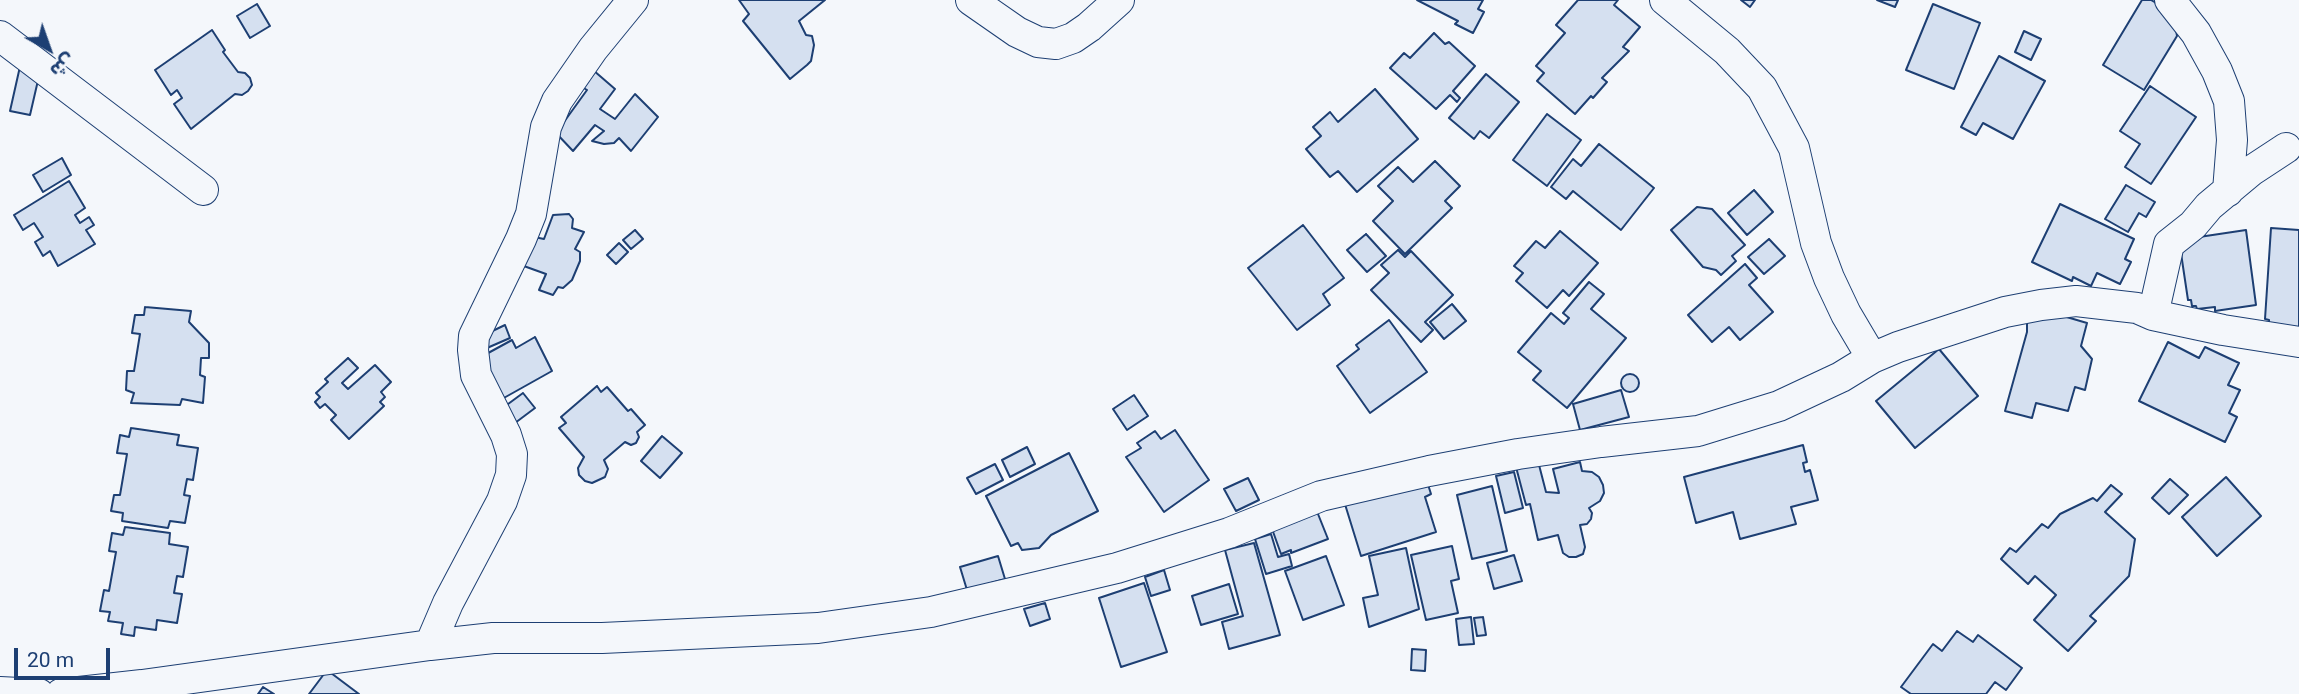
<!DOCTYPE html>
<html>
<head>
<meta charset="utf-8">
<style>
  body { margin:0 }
  #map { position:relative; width:2299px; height:694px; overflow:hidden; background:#f4f7fb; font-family:Roboto,"Noto Sans Arabic",sans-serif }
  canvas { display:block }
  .north { position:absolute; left:14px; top:14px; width:70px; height:70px; -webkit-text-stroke:5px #f4f7fb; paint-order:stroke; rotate:140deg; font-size:19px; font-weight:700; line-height:28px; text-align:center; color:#1d3f73 }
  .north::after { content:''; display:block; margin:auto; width:24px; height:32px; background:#1d3f73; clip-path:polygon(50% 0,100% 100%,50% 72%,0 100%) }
  .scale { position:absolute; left:14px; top:648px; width:96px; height:32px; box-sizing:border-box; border:4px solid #1d3f73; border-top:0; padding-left:9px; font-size:21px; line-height:24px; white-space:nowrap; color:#1d3f73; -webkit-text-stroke:5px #f4f7fb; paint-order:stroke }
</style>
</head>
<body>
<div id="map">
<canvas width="2299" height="694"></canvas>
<div class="north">ش</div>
<div class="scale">20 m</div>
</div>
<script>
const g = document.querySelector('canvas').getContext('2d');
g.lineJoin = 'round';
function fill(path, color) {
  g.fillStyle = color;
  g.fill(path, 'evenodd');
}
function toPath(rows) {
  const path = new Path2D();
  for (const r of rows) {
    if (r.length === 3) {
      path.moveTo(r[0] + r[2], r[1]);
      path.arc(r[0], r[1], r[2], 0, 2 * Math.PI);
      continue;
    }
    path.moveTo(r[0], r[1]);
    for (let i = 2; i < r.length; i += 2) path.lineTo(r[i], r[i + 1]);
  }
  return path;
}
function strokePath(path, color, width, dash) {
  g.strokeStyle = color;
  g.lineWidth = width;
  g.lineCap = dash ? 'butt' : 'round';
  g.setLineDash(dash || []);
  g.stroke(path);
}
const building = toPath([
  [739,0,825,0,799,21,806,35,812,36,814,45,811,61,807,65,790,79,743,21,749,14,739,0],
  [1417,0,1483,0,1478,9,1484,12,1473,33,1455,24,1458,21,1417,0],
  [1578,0,1618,0,1614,5,1640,27,1623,47,1629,51,1602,78,1607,82,1593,98,1591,96,1575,114,1537,81,1544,73,1536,66,1565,33,1556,25,1578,0],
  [1741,0,1755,0,1750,7,1741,0],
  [1877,0,1898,0,1895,7,1877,0],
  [2142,0,2151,0,2168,10,2175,23,2177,36,2144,90,2103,65,2142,0],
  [257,4,270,26,250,38,237,16,257,4],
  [1933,4,1980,23,1954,89,1906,70,1933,4],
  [212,30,225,50,223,52,238,72,245,73,250,78,252,85,248,91,242,95,235,94,191,129,174,104,182,98,177,90,171,95,155,70,212,30],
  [2024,31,2041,39,2031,60,2015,52,2024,31],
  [1434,33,1445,44,1449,42,1475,66,1453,91,1460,98,1457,102,1450,95,1436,109,1390,68,1404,53,1410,58,1434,33],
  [1999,56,2045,81,2013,139,1983,123,1976,135,1961,127,1999,56],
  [21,62,39,76,30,115,10,111,21,62],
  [593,70,615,89,600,109,615,119,635,94,658,117,631,151,619,138,614,143,604,144,592,141,604,131,595,125,573,151,556,133,587,90,577,84,593,70],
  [1486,74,1519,102,1489,138,1480,131,1474,139,1449,118,1486,74],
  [2150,86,2196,117,2151,184,2125,167,2140,144,2120,131,2150,86],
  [1375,89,1418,139,1357,192,1338,171,1330,177,1306,149,1321,136,1313,127,1330,112,1338,122,1375,89],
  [1547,114,1581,140,1547,186,1513,160,1547,114],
  [1599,144,1654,188,1621,230,1573,191,1566,199,1551,187,1573,159,1581,166,1599,144],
  [62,158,71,175,43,192,33,175,62,158],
  [1435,161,1460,186,1445,201,1452,208,1405,254,1373,221,1393,201,1378,186,1398,167,1413,182,1435,161],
  [69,181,85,208,75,215,80,223,89,217,94,225,86,230,95,244,58,266,50,251,43,256,35,242,43,237,34,223,23,230,14,215,69,181],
  [2126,185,2155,202,2146,217,2139,213,2128,232,2105,219,2126,185],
  [1754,190,1773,212,1747,235,1728,213,1754,190],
  [2060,204,2134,239,2125,259,2131,262,2120,284,2097,273,2091,286,2073,277,2072,281,2032,262,2060,204],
  [1697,207,1712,209,1745,245,1732,256,1736,261,1721,275,1716,270,1703,267,1671,230,1697,207],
  [569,214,573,219,572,228,584,232,575,249,580,252,580,261,572,280,563,288,558,287,553,295,539,290,546,274,521,265,534,237,544,239,553,215,569,214],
  [1303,225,1344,278,1323,294,1330,305,1297,330,1248,268,1303,225],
  [2271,228,2299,230,2299,331,2269,328,2269,320,2265,319,2271,228],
  [635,230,643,239,631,249,623,240,635,230],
  [2246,230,2256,305,2215,311,2215,307,2197,309,2196,306,2192,306,2191,300,2188,300,2179,240,2246,230],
  [1560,231,1598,263,1569,296,1563,290,1547,308,1516,281,1523,273,1514,266,1536,241,1545,248,1560,231],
  [1366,234,1386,256,1367,272,1347,250,1366,234],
  [1769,239,1785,256,1764,274,1748,257,1769,239],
  [619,243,628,252,616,264,607,255,619,243],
  [1398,250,1405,257,1411,251,1453,295,1425,322,1433,330,1421,342,1371,290,1389,273,1381,265,1398,250],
  [1745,264,1757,278,1749,285,1773,312,1740,340,1729,327,1712,342,1688,315,1745,264],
  [1589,282,1604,294,1591,309,1626,338,1567,408,1533,380,1541,371,1518,352,1551,313,1564,324,1569,318,1563,313,1589,282],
  [1452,304,1466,321,1444,339,1430,322,1452,304],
  [145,307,191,311,189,322,209,343,209,358,201,358,200,375,205,377,203,403,182,399,180,405,131,403,134,393,126,390,127,371,134,371,140,334,132,333,135,315,144,315,145,307],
  [2053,313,2087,323,2081,346,2092,359,2085,390,2075,387,2068,411,2036,403,2032,418,2005,411,2027,332,2027,322,2053,313],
  [1389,320,1427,372,1370,413,1337,366,1359,349,1356,345,1389,320],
  [505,325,510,338,487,348,482,336,505,325],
  [535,337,552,371,502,399,479,358,512,340,516,348,535,337],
  [2168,342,2199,358,2205,347,2239,363,2228,385,2240,390,2229,413,2237,417,2225,442,2139,401,2168,342],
  [1939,349,1978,396,1915,448,1876,401,1939,349],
  [348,358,358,368,342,383,348,389,375,365,391,382,381,392,385,397,380,402,384,406,349,439,331,420,336,415,325,404,320,408,315,402,320,397,316,393,328,382,325,379,348,358],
  [1630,383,9],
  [597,386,601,392,607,387,628,411,631,409,645,425,637,432,639,437,636,443,631,445,625,442,604,460,608,469,605,477,592,483,585,481,579,475,578,468,584,457,559,428,566,423,561,417,597,386],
  [1621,390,1629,417,1580,430,1573,404,1621,390],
  [523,393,535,408,515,423,504,407,523,393],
  [1134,395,1148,416,1127,430,1113,409,1134,395],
  [131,428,179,435,177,445,198,448,193,480,187,479,184,495,190,496,185,523,170,521,168,528,122,521,123,513,111,511,114,495,120,495,127,454,117,453,120,435,129,437,131,428],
  [1175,430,1209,480,1164,512,1126,457,1141,448,1137,443,1155,431,1161,439,1175,430],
  [662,436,682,453,660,478,641,461,662,436],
  [1803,445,1807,462,1803,463,1805,472,1810,470,1818,500,1791,507,1796,524,1740,539,1733,512,1696,523,1684,477,1803,445],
  [1027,447,1035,464,1010,477,1002,460,1027,447],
  [1069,453,1098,511,1051,535,1039,548,1022,550,1018,543,1011,546,986,496,1069,453],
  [1538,461,1546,492,1559,493,1553,469,1580,462,1582,471,1592,472,1599,477,1603,485,1604,493,1600,501,1589,508,1592,513,1591,519,1587,524,1580,525,1585,547,1583,554,1576,557,1569,557,1563,553,1558,535,1538,540,1530,504,1526,505,1516,467,1538,461],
  [995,464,1003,480,976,494,967,478,995,464],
  [1514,472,1523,508,1505,513,1496,476,1514,472],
  [1425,475,1431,494,1425,497,1436,532,1361,556,1344,501,1425,475],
  [2226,477,2261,516,2217,556,2182,517,2226,477],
  [1248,478,1259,500,1236,511,1224,489,1248,478],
  [2170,479,2188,495,2169,514,2152,498,2170,479],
  [2111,485,2122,494,2105,512,2135,539,2129,576,2090,616,2096,621,2068,651,2034,620,2056,595,2035,576,2028,584,2001,559,2010,548,2016,552,2042,524,2048,528,2060,514,2093,498,2097,501,2111,485],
  [1492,486,1507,551,1472,559,1457,495,1492,486],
  [1316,509,1328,539,1291,553,1291,550,1281,554,1271,526,1316,509],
  [125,527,170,533,169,544,188,547,183,577,177,576,174,593,182,594,177,623,157,620,156,630,135,627,134,636,121,634,123,623,108,621,110,612,100,611,104,590,109,591,116,552,109,551,112,533,123,535,125,527],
  [1271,534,1278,557,1289,554,1292,566,1266,574,1255,539,1271,534],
  [1254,543,1280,635,1229,649,1222,622,1243,616,1225,550,1254,543],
  [1452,546,1459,579,1451,581,1458,613,1426,620,1411,555,1452,546],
  [1406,548,1419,609,1369,627,1363,598,1378,595,1369,556,1406,548],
  [1514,555,1522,581,1494,589,1487,563,1514,555],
  [998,556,1005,579,967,590,960,567,998,556],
  [1326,556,1344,605,1303,620,1285,571,1326,556],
  [1164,570,1170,590,1151,596,1145,577,1164,570],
  [1144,583,1167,652,1121,667,1099,598,1144,583],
  [1229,584,1238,614,1201,625,1192,596,1229,584],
  [1045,603,1050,619,1030,626,1024,609,1045,603],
  [1471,617,1474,644,1459,645,1456,619,1471,617],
  [1483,617,1486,635,1477,636,1474,618,1483,617],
  [1957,631,1973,642,1978,635,2022,668,2006,690,1995,682,1986,694,1911,694,1901,687,1933,644,1942,651,1957,631],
  [1412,649,1426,650,1425,671,1411,670,1412,649],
  [327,670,359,694,309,694,327,670],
  [263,687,274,694,258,694,263,687]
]);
const street = toPath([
  [971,0,1017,32,1038,42,1056,44,1073,38,1089,27,1119,0],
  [1665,0,1727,51,1762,88,1794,148,1816,243,1829,278,1846,314,1872,358],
  [2170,0,2196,33,2217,71,2229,101,2232,140,2228,191],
  [0,36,203,190],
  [2153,315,2169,244,2193,225,2209,206,2251,171,2286,148],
  [430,645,448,603,502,501,511,475,512,454,506,435,476,375,473,350,474,336,521,239,531,214,546,127,557,101,593,49,633,0],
  [0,692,39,694],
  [61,694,142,685,430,645,493,638,602,638,818,628,931,612,1117,568,1229,533,1321,496,1429,471,1518,454,1601,442,1698,431,1779,406,1841,377,1872,358,1898,347,2005,312,2041,305,2076,301,2137,308,2153,315,2223,330,2299,342]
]);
fill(building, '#d5e0f0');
strokePath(building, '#1d3f73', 2);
strokePath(street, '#1d3f73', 32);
strokePath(street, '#f4f7fb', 30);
</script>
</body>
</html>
